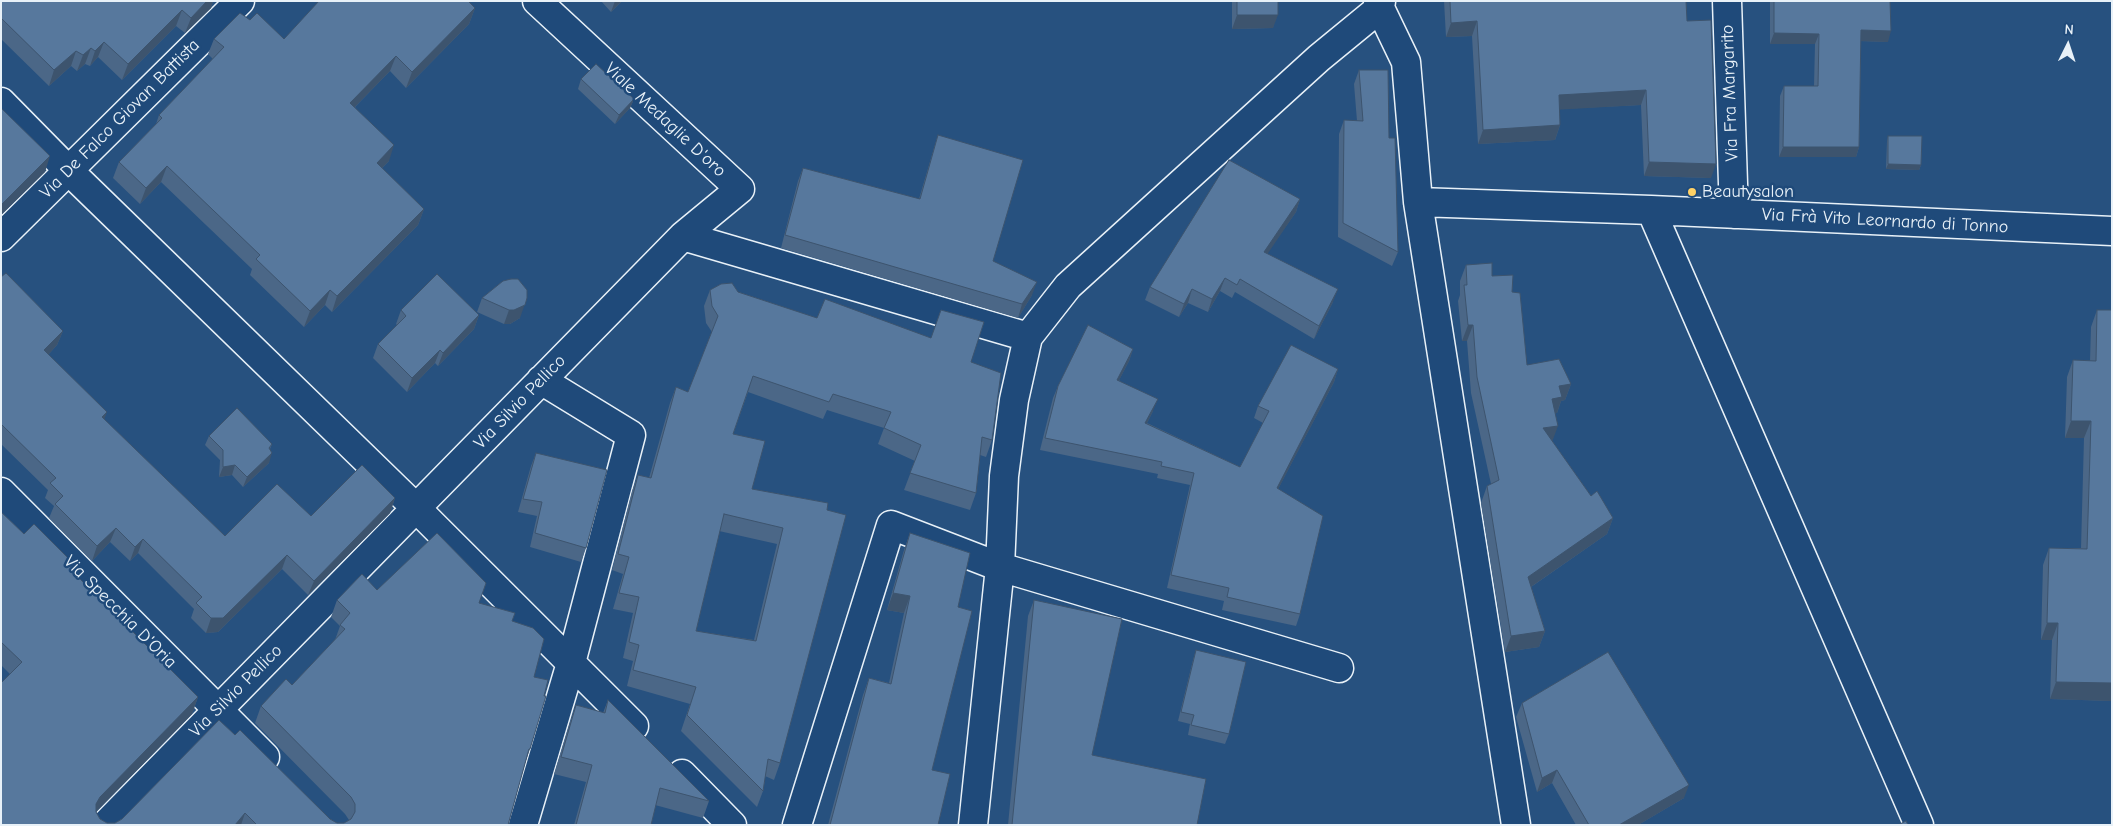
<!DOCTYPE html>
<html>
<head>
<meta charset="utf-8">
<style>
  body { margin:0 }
  #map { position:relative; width:2113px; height:826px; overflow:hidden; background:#27517f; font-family:"Comic Neue",sans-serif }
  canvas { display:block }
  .frame { position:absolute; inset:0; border:2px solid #e8f1f8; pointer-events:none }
  .north { position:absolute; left:2043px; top:20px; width:50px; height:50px; -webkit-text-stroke:4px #1f4a7a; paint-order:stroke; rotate:4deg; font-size:14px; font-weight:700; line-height:20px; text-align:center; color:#e8f1f8 }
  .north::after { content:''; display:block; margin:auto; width:18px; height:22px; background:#e8f1f8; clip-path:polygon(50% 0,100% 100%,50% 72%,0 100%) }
</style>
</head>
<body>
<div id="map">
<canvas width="2113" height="826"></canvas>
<div class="frame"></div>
<div class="north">N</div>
</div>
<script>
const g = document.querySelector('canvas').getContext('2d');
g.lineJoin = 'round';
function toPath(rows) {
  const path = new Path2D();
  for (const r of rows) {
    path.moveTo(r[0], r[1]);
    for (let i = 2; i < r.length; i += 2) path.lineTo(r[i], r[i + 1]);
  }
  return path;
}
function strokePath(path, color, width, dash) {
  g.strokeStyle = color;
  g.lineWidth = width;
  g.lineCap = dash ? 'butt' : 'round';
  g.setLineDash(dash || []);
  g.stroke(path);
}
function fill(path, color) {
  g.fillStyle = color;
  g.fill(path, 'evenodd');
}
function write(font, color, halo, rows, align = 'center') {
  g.font = font + ' "Comic Neue",sans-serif';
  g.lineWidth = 5;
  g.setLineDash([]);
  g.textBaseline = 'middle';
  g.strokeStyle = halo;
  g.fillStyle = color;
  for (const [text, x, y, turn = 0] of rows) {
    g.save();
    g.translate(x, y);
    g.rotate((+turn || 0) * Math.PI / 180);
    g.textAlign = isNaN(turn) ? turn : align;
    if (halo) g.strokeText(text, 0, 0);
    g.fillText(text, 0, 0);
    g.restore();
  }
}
const minor = toPath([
  [537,1,740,189,683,236],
  [1378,1,1380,8,1406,62,1418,202,1516,825],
  [1727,1,1734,214],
  [1,102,68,170,416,508,634,726],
  [1418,202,1651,210,2112,231],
  [1651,210,1919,825],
  [1,237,240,1],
  [1,492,265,757],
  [682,774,732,825],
  [105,825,683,236,1028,337],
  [523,825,571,663,631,435,541,380],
  [797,825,891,525,1000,567,1339,668],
  [973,825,1000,567,1004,476,1014,400,1028,337,1068,286,1319,58,1380,8,1381,1]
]);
const wall = toPath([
  [1,1,213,1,211,8,185,33,176,26,122,80,98,57,90,66,85,64,77,71,71,66,49,86,1,39],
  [601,1,622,1,611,12],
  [1232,1,1281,1,1278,1,1273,28,1232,29],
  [1444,1,1686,1,1687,21,1711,178,1644,176,1641,105,1559,109,1560,125,1555,140,1478,144,1472,36,1446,37],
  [1770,1,1890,1,1888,42,1860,41,1859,147,1856,157,1779,157,1780,96,1784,86,1814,86,1815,44,1770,44],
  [475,8,469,24,406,88,390,71,355,107,389,161,382,168,424,209,418,225,332,312,325,305,304,327,250,275,252,269,161,182,140,204,113,178,119,162,156,124,159,115,213,59,208,54,214,39,250,20,284,39],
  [1359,70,1389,138,1398,252,1392,266,1338,237,1339,134,1344,120,1357,121,1354,84],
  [581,79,634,99,630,108,615,124,578,89],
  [938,135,993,261,1032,295,1018,318,781,248,798,181,803,168,919,199,934,148],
  [1888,136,1921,165,1919,170,1886,169,1887,141],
  [1300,199,1296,212,1267,253,1333,302,1314,339,1235,292,1232,298,1220,291,1208,312,1188,303,1179,317,1145,300,1150,287],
  [1466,265,1492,276,1512,292,1527,365,1571,384,1565,400,1561,401,1557,413,1555,413,1552,441,1591,496,1613,518,1607,534,1531,587,1545,631,1539,647,1505,652,1481,503,1487,486,1491,484,1471,393,1467,341,1462,341,1458,301,1460,295,1460,281],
  [1,277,63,331,57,345,48,355,104,419,225,536,311,516,395,498,390,513,308,595,282,569,218,632,206,633,191,618,194,609,138,553,130,561,110,542,92,561,49,518,54,506,45,498,48,490,1,444],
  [503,281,520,318,510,324,504,324,477,312,482,298],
  [710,290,738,292,817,318,971,362,992,440,986,457,980,455,976,493,970,510,904,490,915,461,878,444,884,428,827,410,823,419,748,392,733,434,752,489,828,503,780,763,774,780,765,776,763,791,757,807,681,731,690,704,627,686,633,661,623,658,633,613,613,609,623,574,612,570,632,491,638,475,649,478,670,403,676,387,688,392,712,332,706,323,704,306],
  [719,531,777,544,754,640,696,631],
  [401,310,479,315,474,329,438,366,435,363,407,392,373,358,378,344,397,325,396,324],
  [2097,310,2112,310,2112,701,2050,699,2052,640,2041,640,2043,565,2049,548,2081,548,2084,438,2065,438,2067,377,2073,360,2090,361,2091,327],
  [1133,349,1129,361,1119,380,1153,411,1147,423,1240,467,1263,423,1254,418,1258,406,1338,369,1334,382,1278,489,1300,614,1296,626,1222,610,1224,601,1167,588,1190,485,1157,478,1158,474,1040,450,1053,398,1058,386],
  [209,436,272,444,270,449,269,463,243,487,232,475,219,477,220,460,205,445],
  [536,453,586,548,581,562,530,547,537,516,518,512,531,466],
  [1,512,24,534,73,572,198,697,192,714,96,812,100,819,107,823,115,823,122,819,235,735,330,819,337,823,344,823,349,820,345,814,255,723,261,706,292,685,335,640,340,626,331,617,337,600,377,590,479,603,512,621,534,677,530,749,524,766,508,825,1,825,10,674,1,665],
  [910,533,958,607,932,770,938,825,828,825,863,695,869,678,889,683,904,613,887,610,904,550],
  [1034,600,1092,755,1197,825,1008,825,1028,616],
  [1196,650,1229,734,1225,744,1188,735,1190,724,1178,721,1193,660],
  [608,700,709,801,703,818,655,805,651,825,574,825,586,782,554,774,570,722,576,705,603,713],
  [1522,703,1684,798,1638,825,1576,825,1552,783,1537,792,1516,717]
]);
const shadedWall = toPath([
  [207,1,213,1,211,8,185,33,191,18],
  [615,1,622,1,611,12],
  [475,8,469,24,406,88,412,72],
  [182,10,176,26,122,80,128,64],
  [1237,15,1278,15,1273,28,1232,29],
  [1477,21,1472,36,1446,37,1451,23],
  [1861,30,1891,31,1888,42,1857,41],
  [1774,33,1819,34,1815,44,1770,44],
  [104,42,98,57,90,66,95,51],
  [91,48,85,64,77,71,83,55],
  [76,51,71,66,49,86,54,70],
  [396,56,390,71,344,118,350,103],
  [1646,90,1641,105,1553,110,1559,95],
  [634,99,630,108,615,124,619,115],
  [1560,125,1555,140,1478,144,1483,130],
  [394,145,389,161,371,179,377,163],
  [1783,147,1859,147,1856,157,1779,157],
  [50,156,45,172,1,215,1,205],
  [1649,162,1716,164,1711,178,1644,176],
  [1888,164,1921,165,1919,170,1886,169],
  [167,166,161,182,140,204,146,188],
  [1300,199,1296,212,1260,265,1264,252],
  [424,209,418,225,332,312,337,296],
  [1225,278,1220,291,1208,312,1212,299],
  [1037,282,1032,295,1018,318,1022,304],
  [1192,289,1188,303,1179,317,1184,304],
  [1338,289,1333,302,1314,339,1319,326],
  [330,290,325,305,304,327,310,311],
  [527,298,520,318,510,324,504,324,509,310],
  [479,315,474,329,438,366,443,353],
  [1468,325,1473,325,1467,341,1462,341],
  [63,331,57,345,39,365,44,350],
  [1133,349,1129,361,1113,392,1117,380],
  [440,350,435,363,407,392,412,378],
  [1338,369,1334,382,1272,501,1277,488],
  [1571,384,1565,400,1561,401,1557,413,1546,415,1552,399,1559,386],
  [1158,399,1153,411,1141,435,1145,423],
  [107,412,102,426,102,417],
  [2071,421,2091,421,2084,438,2065,438],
  [1558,426,1552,442,1543,428],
  [272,453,269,463,243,487,247,477],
  [235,465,232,475,219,477,223,467],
  [395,498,390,513,308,595,314,581],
  [1613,518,1607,534,1522,593,1528,577],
  [116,528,110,542,92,561,97,546],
  [143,539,138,553,130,561,135,547],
  [287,555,282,569,218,632,206,633,211,618],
  [893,593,910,596,904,613,887,610],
  [2047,623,2058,623,2052,640,2041,640],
  [1545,631,1539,647,1505,652,1511,636],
  [2056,682,2112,683,2112,701,2050,699],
  [198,697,192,714,94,814,96,804,100,797],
  [1557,770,1552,783,1537,792,1542,778],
  [1689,785,1684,798,1638,825,1619,825],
  [245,813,241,825,235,825]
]);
const building = toPath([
  [1,1,207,1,191,18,182,10,128,64,104,42,95,51,91,48,83,55,76,51,54,70,1,18,1,1],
  [319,1,468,1,475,8,412,72,396,56,350,103,394,145,377,163,424,209,337,296,330,290,310,311,256,259,260,255,167,166,146,188,119,162,162,118,159,115,224,47,214,39,240,13,250,20,257,13,284,39,319,1],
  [1237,1,1278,1,1278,15,1237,15,1237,1],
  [1450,1,1686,1,1687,21,1711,20,1716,164,1649,162,1646,90,1559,95,1560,125,1483,130,1477,21,1451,23,1450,1],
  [1774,1,1890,1,1891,31,1861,30,1859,147,1783,147,1784,86,1818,86,1819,34,1774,33,1774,1],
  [596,64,634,99,619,115,581,79,596,64],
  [1359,70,1388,70,1389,138,1395,138,1398,252,1343,223,1344,120,1363,121,1359,70],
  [1,108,50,156,1,205,1,108],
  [938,135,1023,160,993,261,1037,282,1022,304,785,235,803,168,920,199,938,135],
  [1888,136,1922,136,1921,165,1888,164,1888,136],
  [1229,160,1300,199,1264,252,1338,289,1319,326,1240,279,1237,285,1225,278,1212,299,1192,289,1184,304,1150,287,1229,160],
  [1492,263,1492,276,1513,275,1512,292,1520,293,1527,365,1559,359,1571,384,1559,386,1562,397,1552,399,1558,426,1543,428,1591,496,1597,491,1613,518,1528,577,1545,631,1511,636,1487,486,1499,480,1477,377,1473,325,1468,325,1464,285,1467,285,1466,265,1492,263],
  [6,273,63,331,44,350,107,412,102,417,225,536,277,484,311,516,362,465,395,498,314,581,287,555,223,618,211,618,196,603,202,597,143,539,135,547,116,528,97,546,55,504,63,496,50,483,56,478,1,424,1,277,6,273],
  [437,274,479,315,443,353,440,350,412,378,378,344,406,316,401,310,437,274],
  [511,279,518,279,527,290,527,298,525,305,514,310,509,310,482,298,503,281,511,279],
  [732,283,738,292,817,318,825,299,931,338,941,310,984,322,971,362,1001,373,992,440,982,437,976,493,910,473,921,445,884,428,891,412,833,394,829,402,753,376,733,434,765,441,752,489,828,503,827,510,846,515,780,763,768,759,763,791,687,715,696,687,633,670,639,645,629,642,639,597,619,593,629,557,618,554,638,475,651,478,676,387,688,392,718,316,712,306,710,290,721,284,732,283],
  [724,514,783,528,756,641,696,631,724,514],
  [2097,310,2112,310,2112,683,2056,682,2058,623,2047,623,2049,548,2087,549,2091,421,2071,421,2073,360,2096,361,2097,310],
  [1088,325,1133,349,1117,380,1158,399,1145,423,1240,467,1269,411,1258,406,1291,345,1338,369,1277,488,1323,516,1300,614,1227,597,1229,588,1171,575,1194,473,1161,466,1162,462,1045,438,1058,386,1088,325],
  [237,408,272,444,269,448,272,453,247,477,235,465,223,467,223,450,209,436,237,408],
  [536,453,607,470,586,548,535,533,542,502,523,499,536,453],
  [1,512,24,534,34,524,76,566,71,570,198,697,100,797,96,804,96,812,100,819,107,823,115,823,122,819,219,720,235,735,240,730,330,819,337,823,344,823,351,819,355,812,355,804,351,797,261,706,286,679,292,685,345,629,340,625,350,613,337,600,362,574,377,590,437,533,486,583,479,603,515,613,512,621,533,628,544,639,534,677,548,680,544,696,546,696,530,749,529,749,508,825,257,825,245,813,235,825,1,825,1,683,22,662,1,642,1,512],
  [910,533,970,553,958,607,972,611,932,770,950,774,938,825,830,825,869,678,891,684,910,596,893,593,910,533],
  [1034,600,1122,619,1092,755,1206,779,1197,825,1012,825,1034,600],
  [1196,650,1246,662,1229,734,1191,725,1194,715,1181,712,1196,650],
  [1608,652,1689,785,1619,825,1589,825,1557,770,1542,778,1522,703,1608,652],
  [608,700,709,801,660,788,651,825,576,825,592,765,561,757,576,705,605,713,608,700],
  [1906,821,1908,825,1898,825,1906,821]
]);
const markers = [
  [1692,192,5,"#ffd166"]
];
const streetNames = [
  ["Via Fra Margarito",1730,93,-92],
  ["Via De Falco Giovan Battista",120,119,-45],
  ["Viale Medaglie D'oro",665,120,43],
  ["Via Frà Vito Leornardo di Tonno",1885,221,3],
  ["Via Silvio Pellico",520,402,-46],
  ["Via Specchia D'Oria",120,612,45],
  ["Via Silvio Pellico",236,691,-45]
];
const poiNames = [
  ["Beautysalon",1702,192]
];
strokePath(minor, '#e8f1f8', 31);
strokePath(minor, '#1f4a7a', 28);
fill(wall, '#4b6787');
fill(shadedWall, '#3d546e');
fill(building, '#57789d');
strokePath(building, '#3d546e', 1);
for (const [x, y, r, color] of markers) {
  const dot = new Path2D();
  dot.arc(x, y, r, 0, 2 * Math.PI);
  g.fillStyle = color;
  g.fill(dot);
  strokePath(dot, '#1f4a7a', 2);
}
write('18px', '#e8f1f8', '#1f4a7a', streetNames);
write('18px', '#e8f1f8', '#1f4a7a', poiNames, 'left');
</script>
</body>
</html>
